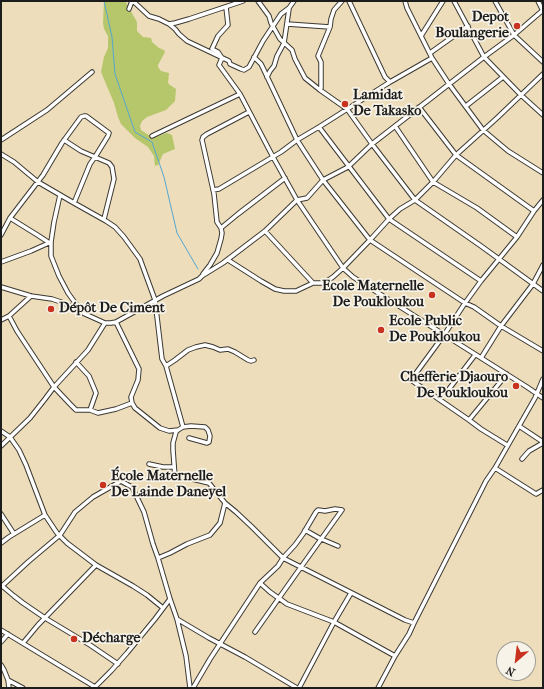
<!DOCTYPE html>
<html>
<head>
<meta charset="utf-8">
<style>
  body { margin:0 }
  #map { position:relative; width:544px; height:689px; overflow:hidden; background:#edddba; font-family:"IM FELL French Canon",serif }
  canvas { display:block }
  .frame { position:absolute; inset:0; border:2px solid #1c1c1c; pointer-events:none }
  .north { position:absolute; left:496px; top:641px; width:40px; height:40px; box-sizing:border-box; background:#f7f3e8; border:1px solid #9f9d96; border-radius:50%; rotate:208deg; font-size:11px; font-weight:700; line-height:16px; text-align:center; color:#1c1c1c }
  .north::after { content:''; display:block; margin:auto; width:14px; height:18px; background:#c8321e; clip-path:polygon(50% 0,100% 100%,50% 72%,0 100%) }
</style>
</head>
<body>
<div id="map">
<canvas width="544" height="689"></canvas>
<div class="frame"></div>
<div class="north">N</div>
</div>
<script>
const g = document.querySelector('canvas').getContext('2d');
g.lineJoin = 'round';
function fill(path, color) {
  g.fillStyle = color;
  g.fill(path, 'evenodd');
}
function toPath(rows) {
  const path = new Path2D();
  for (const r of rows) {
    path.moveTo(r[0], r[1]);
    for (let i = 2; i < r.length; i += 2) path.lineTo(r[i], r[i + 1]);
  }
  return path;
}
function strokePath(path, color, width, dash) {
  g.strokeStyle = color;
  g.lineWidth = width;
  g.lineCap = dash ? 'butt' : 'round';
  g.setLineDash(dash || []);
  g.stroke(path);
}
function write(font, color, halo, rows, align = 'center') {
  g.font = font + ' "IM FELL French Canon",serif';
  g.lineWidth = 3.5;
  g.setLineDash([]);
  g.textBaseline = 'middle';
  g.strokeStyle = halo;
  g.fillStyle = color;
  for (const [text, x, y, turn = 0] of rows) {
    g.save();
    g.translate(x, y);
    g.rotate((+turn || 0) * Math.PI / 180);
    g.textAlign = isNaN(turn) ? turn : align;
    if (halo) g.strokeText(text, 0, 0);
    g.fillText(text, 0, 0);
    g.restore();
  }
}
const green = toPath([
  [104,1,125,1,137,22,137,31,143,37,151,38,152,42,159,48,164,50,165,52,158,65,158,67,161,71,169,73,168,83,170,85,176,89,175,101,166,110,147,117,142,121,140,126,141,130,150,136,156,137,167,133,172,135,175,149,163,154,158,165,155,166,154,156,148,147,135,138,121,124,118,117,114,103,101,72,104,57,108,48,108,36,104,29,103,23]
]);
const stream = toPath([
  [104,1,112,37,115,74,135,132,152,142,164,177,177,233,198,269]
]);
const street = toPath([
  [133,1,149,16,159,19,169,24,175,23,189,19,243,1],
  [258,1,269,16,271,23,280,39,292,50,295,59,305,78,320,90,347,109,372,144,415,200,481,246,543,291],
  [349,1,385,77,390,82],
  [405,1,407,8,432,58],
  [454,1,484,57,521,95,543,115],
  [495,1,514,35,543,62],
  [538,1,543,11],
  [226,7,228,25,218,36,212,49,218,52,222,58,219,65,240,94,273,157,297,200,343,268,353,277,527,387,543,398],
  [129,9,132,1],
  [169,24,175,29,179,34,187,41,229,61,230,64,241,69,244,70,249,67,263,41,281,14,289,8,294,1],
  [287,24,330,27],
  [421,36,443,1],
  [430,53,468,26],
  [254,57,261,64,263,68,297,140,323,180,370,240,465,303,474,307,501,326,543,351],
  [267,77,270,71,274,66,277,56,284,43,289,9],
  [320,90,321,88,321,62,318,56,330,27,331,19,334,10,342,1],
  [466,106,503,77],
  [419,107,456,155,534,211],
  [395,126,433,182,477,208,517,237],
  [319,127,389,219,481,281],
  [152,136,240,94],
  [1,140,47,110,92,72],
  [64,140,81,151,109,163,112,167,114,179,104,219],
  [1,154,14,162,38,182,74,203,106,221,115,227,124,237,140,259,155,300,162,359,166,366,183,427],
  [213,190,219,189,281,152,297,140,319,127,390,82,432,58,449,84,483,130,508,151,543,173],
  [60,195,54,222,51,242,51,256,59,276,68,293,81,311],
  [10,218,39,236,48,242],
  [221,228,217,222,214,194,202,140,203,137,207,134,249,112],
  [265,231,313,283],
  [1,235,10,218,43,175,62,143,81,117,84,116,86,116,109,133,108,136,95,157,90,164,74,203],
  [228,260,261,281,275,289,284,291,296,291,313,283,324,283,333,277,343,268,370,240,389,219,400,209,415,200,433,182,456,155,497,118,543,74],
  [1,262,31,251,51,242],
  [203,274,210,265,217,253,221,239,222,233,221,228,238,214,285,178],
  [1,287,31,296,52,299,64,303,85,314,105,323,111,323,116,322,163,296,199,279,202,276,223,263,265,231,297,200,307,198,323,180,348,167,372,144,484,57,514,35,543,10],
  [9,316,17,331,54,387,70,404,76,410,90,410,98,413,116,409,132,403],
  [1,320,9,316,31,296],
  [116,322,139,369,138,380,131,397,132,403,135,408,160,428,169,431,178,430],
  [481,358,501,326,533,284,543,265],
  [76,362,89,376,96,393,90,410],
  [166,366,175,360,188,350,196,347,205,345,213,347,220,350,228,349,235,352,248,360,251,361,254,360],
  [507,374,469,420,481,429,507,445],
  [543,379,535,398,495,468,536,494,543,490],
  [449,389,475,355],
  [469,420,411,380,444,335,465,303,481,281,517,237,534,211,543,200],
  [519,426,543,442],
  [1,431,10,437,19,450,26,465,45,515,57,533,67,543,96,565,133,586,147,595,163,608],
  [1,446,30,418,45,399,54,387,88,350,105,323],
  [522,459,529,451,543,443],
  [149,464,163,467,174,467],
  [175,477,173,450,173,443,176,432,178,430,183,427,191,426,205,427,208,430,210,436,209,442,207,443,189,438],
  [192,479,209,483,225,503,236,512,252,527,283,558,405,620,414,623,409,634,395,656],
  [1,514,14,534],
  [305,530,319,538,338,546],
  [1,543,9,537,45,515],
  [158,558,170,553,187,544,210,535,220,523,225,503],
  [1,585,14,596,23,603,45,618,90,645,118,664],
  [1,587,28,562,60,535,75,512,93,497,121,481,128,485,132,487,144,512,153,544,158,558,170,599,177,619,186,656,190,688],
  [177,619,209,638,245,657,297,688],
  [414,623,486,481,495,468],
  [1,630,95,687],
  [255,632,279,598,301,567,342,510,335,509,325,511,318,510,316,512,303,534,295,545,283,558,278,566,260,583,270,592,277,597,279,598,280,599,287,604,334,622,395,656,378,688],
  [1,642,8,634],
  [23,643,38,625,96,565],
  [1,665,4,670,8,680,9,688],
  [8,680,23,688],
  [94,688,111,671,127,653,155,619,170,599],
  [193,688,210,659,260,583],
  [299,688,334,622,351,593]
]);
const markers = [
  [517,26,4,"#c8321e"],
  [345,104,4,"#c8321e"],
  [432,295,4,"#c8321e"],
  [51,309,4,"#c8321e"],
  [381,330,4,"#c8321e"],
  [516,386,4,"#c8321e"],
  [103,485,4,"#c8321e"],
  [74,639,4,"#c8321e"]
];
const poiNames = [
  ["Depot",509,18,"right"],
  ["Boulangerie",509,34,"right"],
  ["Lamidat",353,96],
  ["De Takasko",353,112],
  ["Ecole Maternelle",424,287,"right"],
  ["De Poukloukou",424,303,"right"],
  ["Dépôt De Ciment",59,309],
  ["Ecole Public",389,322],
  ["De Poukloukou",389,338],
  ["Chefferie Djaouro",508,378,"right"],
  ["De Poukloukou",508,394,"right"],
  ["École Maternelle",111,477],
  ["De Lainde Daneyel",111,493],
  ["Décharge",82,639]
];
fill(green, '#b5c76a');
strokePath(stream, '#55a6d0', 1);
strokePath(street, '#3b3934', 5.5);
strokePath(street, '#fff', 3.5);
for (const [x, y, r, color] of markers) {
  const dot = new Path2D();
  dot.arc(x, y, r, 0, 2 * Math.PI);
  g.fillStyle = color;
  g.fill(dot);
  strokePath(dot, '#f7f3e8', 1.5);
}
write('bold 14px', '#1c1c1c', '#f7f3e8', poiNames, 'left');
</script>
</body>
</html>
